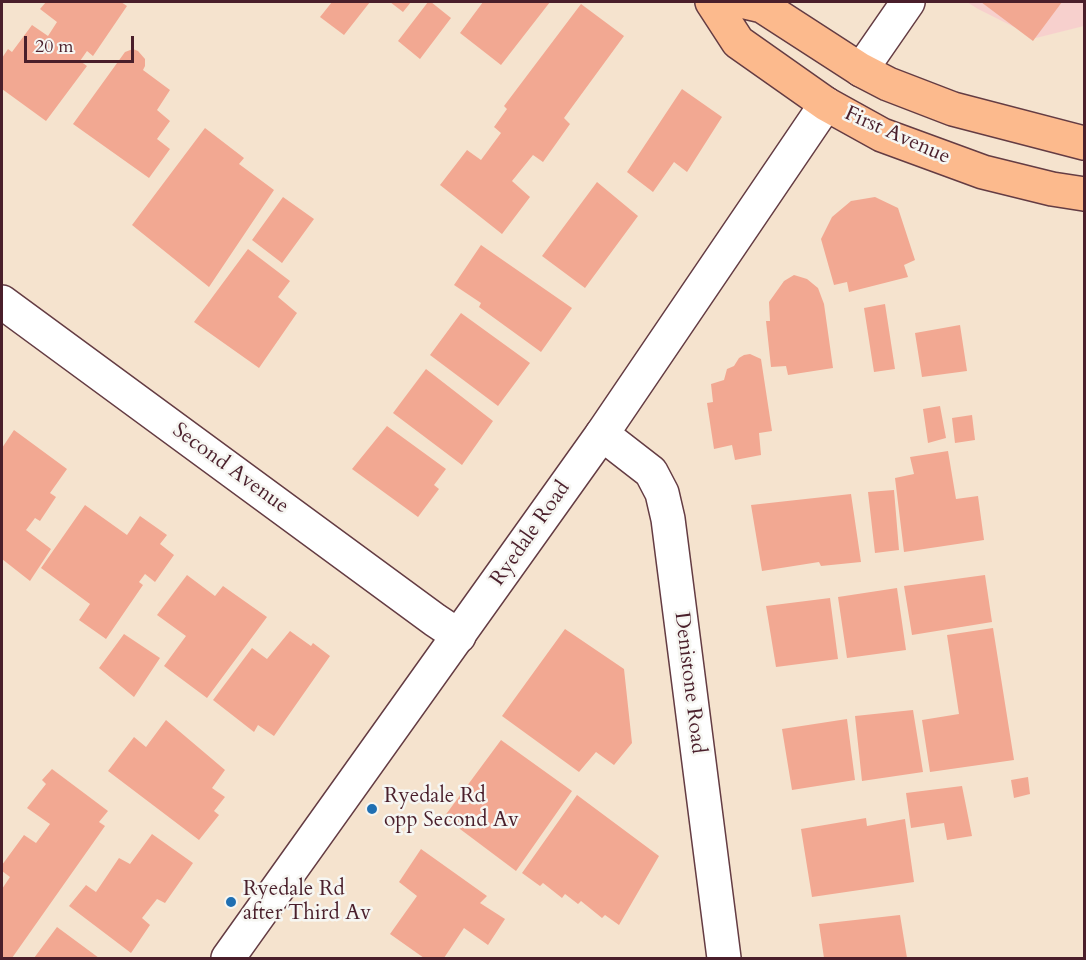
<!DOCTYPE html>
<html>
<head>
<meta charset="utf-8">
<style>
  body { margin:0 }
  #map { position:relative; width:1086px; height:960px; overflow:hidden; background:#f5e3ce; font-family:Cardo,serif }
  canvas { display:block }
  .frame { position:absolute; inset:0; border:3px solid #4a1f2b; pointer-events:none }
  .scale { position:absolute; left:24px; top:36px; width:110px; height:27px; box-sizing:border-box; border:3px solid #4a1f2b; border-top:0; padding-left:8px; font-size:18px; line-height:21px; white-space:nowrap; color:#4a1f2b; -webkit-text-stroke:4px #f6f6f2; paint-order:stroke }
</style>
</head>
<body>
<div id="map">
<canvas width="1086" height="960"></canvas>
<div class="frame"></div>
<div class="scale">20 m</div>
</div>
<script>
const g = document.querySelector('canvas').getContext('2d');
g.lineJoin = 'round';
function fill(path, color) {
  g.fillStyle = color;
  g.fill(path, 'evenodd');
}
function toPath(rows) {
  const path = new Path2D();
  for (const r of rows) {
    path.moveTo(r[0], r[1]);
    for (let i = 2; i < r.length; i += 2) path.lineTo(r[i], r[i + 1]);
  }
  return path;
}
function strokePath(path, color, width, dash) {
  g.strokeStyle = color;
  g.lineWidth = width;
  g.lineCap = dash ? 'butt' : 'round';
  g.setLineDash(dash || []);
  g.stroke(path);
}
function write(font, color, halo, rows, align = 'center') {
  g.font = font + ' Cardo,serif';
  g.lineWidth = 5;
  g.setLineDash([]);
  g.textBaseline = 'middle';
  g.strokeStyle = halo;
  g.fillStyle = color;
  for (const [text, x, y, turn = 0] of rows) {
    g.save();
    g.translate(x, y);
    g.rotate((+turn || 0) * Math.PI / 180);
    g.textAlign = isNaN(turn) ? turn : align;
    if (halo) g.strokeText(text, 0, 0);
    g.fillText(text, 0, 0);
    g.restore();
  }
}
const built = toPath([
  [967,2,1084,2,1084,26,1036,38,978,9]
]);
const building = toPath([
  [46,2,121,2,127,6,93,56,87,51,80,61,87,66,46,121,2,89,2,58,8,49,12,52,32,25,48,36,57,22,40,9],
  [332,2,370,2,344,35,320,17],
  [390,2,411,2,403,12],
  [428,2,431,2,451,18,420,59,398,41],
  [483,2,550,2,501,65,460,33],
  [981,2,1062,2,1033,41],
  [581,4,624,36,564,118,570,124,543,162,533,155,512,181,530,197,502,234,440,185,467,150,481,160,501,133,494,127,507,109,504,106],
  [133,49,138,51,145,59,145,66,143,70,170,90,157,110,170,121,157,139,170,149,149,178,73,124,125,52],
  [682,89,722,117,687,172,674,162,653,192,627,172],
  [205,128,244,158,239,164,274,190,209,287,132,225],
  [597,182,638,216,585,288,542,256],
  [283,197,314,219,282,263,252,240],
  [875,197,898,208,915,260,904,265,908,277,849,292,847,282,834,285,821,239,832,217,851,201],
  [481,245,572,308,541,352,479,307,481,303,454,285],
  [248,249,290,281,278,297,297,313,259,368,194,322],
  [794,275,807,279,818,288,824,304,833,368,788,375,786,366,771,367,766,321,770,321,769,302,784,281],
  [885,304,895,369,874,372,864,308],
  [461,313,530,363,498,406,430,355],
  [960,325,967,371,922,377,915,333],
  [750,354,761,359,772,431,759,433,761,455,735,460,732,445,714,449,707,403,713,402,711,384,724,380,727,369,734,366,739,358,744,355],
  [426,369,493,421,462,465,393,413],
  [940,406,946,438,928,443,923,409],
  [972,415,975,440,955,443,952,418],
  [387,426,446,469,434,485,439,489,418,517,352,469],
  [14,430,67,469,50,493,56,497,40,521,35,518,26,530,51,549,30,581,2,559,2,448],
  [948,451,956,499,978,496,984,540,904,552,895,478,914,474,910,457],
  [894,490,899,550,875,553,868,492],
  [851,494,861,562,821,566,819,562,762,571,751,505],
  [85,505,127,535,140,516,167,535,160,544,174,555,155,582,145,574,139,582,143,585,106,639,79,620,90,604,41,568],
  [187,575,215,596,223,586,267,617,207,698,164,666,186,636,157,615],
  [985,575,992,622,912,635,904,586],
  [897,588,906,650,847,658,838,597],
  [830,598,838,659,776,667,766,606],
  [993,628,1014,760,930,772,922,720,959,714,947,635],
  [565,629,624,669,632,743,614,765,596,752,579,772,502,716],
  [290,631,311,646,313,643,330,656,274,736,258,725,254,732,213,700,252,648,267,659],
  [124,634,160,658,134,697,99,668],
  [913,710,923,772,862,781,855,716],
  [847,719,855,780,792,790,782,729],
  [166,720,225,770,212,788,225,797,214,811,219,815,199,840,108,771,134,737,146,747],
  [501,740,572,791,516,871,444,817],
  [52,769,108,811,99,822,105,826,12,958,2,958,2,889,10,877,2,871,2,865,24,835,36,843,50,824,27,808,46,784,42,780],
  [1028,777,1030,794,1014,798,1011,780],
  [962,786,972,836,947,840,944,823,911,828,906,793],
  [577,795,659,856,619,925,605,915,602,918,581,901,578,904,565,894,562,898,543,883,540,886,522,873],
  [866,818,867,826,905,819,914,882,812,897,801,829],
  [152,834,193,863,165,903,157,899,142,918,150,925,131,953,69,906,86,885,96,892,119,858,130,864],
  [421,849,487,896,480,903,505,919,488,945,464,928,444,958,424,958,390,934,417,896,399,882],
  [900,915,907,958,824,958,819,924],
  [57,927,99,958,34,958]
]);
const minor = toPath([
  [861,70,908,2],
  [2,302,435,620,459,636],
  [602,434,651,472,662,493,668,519,724,958]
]);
const tertiary = toPath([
  [228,958,602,434,826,104]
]);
const primary = toPath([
  [712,2,738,42,826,104,882,135,983,172,1052,189,1084,194],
  [745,2,762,6,861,70,888,84,953,109,1084,143]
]);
const markers = [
  [372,809,6,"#1f6fb2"],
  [231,902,6,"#1f6fb2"]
];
const streetNames = [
  ["First Avenue",897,136,24],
  ["Second Avenue",230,469,36],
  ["Ryedale Road",531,534,-55],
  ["Denistone Road",689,683,83]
];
const poiNames = [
  ["Ryedale Rd",384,797],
  ["opp Second Av",384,821],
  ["Ryedale Rd",243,890],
  ["after Third Av",243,914]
];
fill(built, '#f7d0cd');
fill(building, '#f2a892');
strokePath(minor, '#643c43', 36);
strokePath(tertiary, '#643c43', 36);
strokePath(primary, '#643c43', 36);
strokePath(minor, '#fff', 33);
strokePath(tertiary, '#fff', 33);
strokePath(primary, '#fcba8d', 33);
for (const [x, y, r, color] of markers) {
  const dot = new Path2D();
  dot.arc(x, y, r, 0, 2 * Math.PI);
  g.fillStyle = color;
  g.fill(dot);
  strokePath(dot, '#f6f6f2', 2);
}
write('21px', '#4a1f2b', '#f6f6f2', streetNames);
write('21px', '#4a1f2b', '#f6f6f2', poiNames, 'left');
</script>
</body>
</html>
